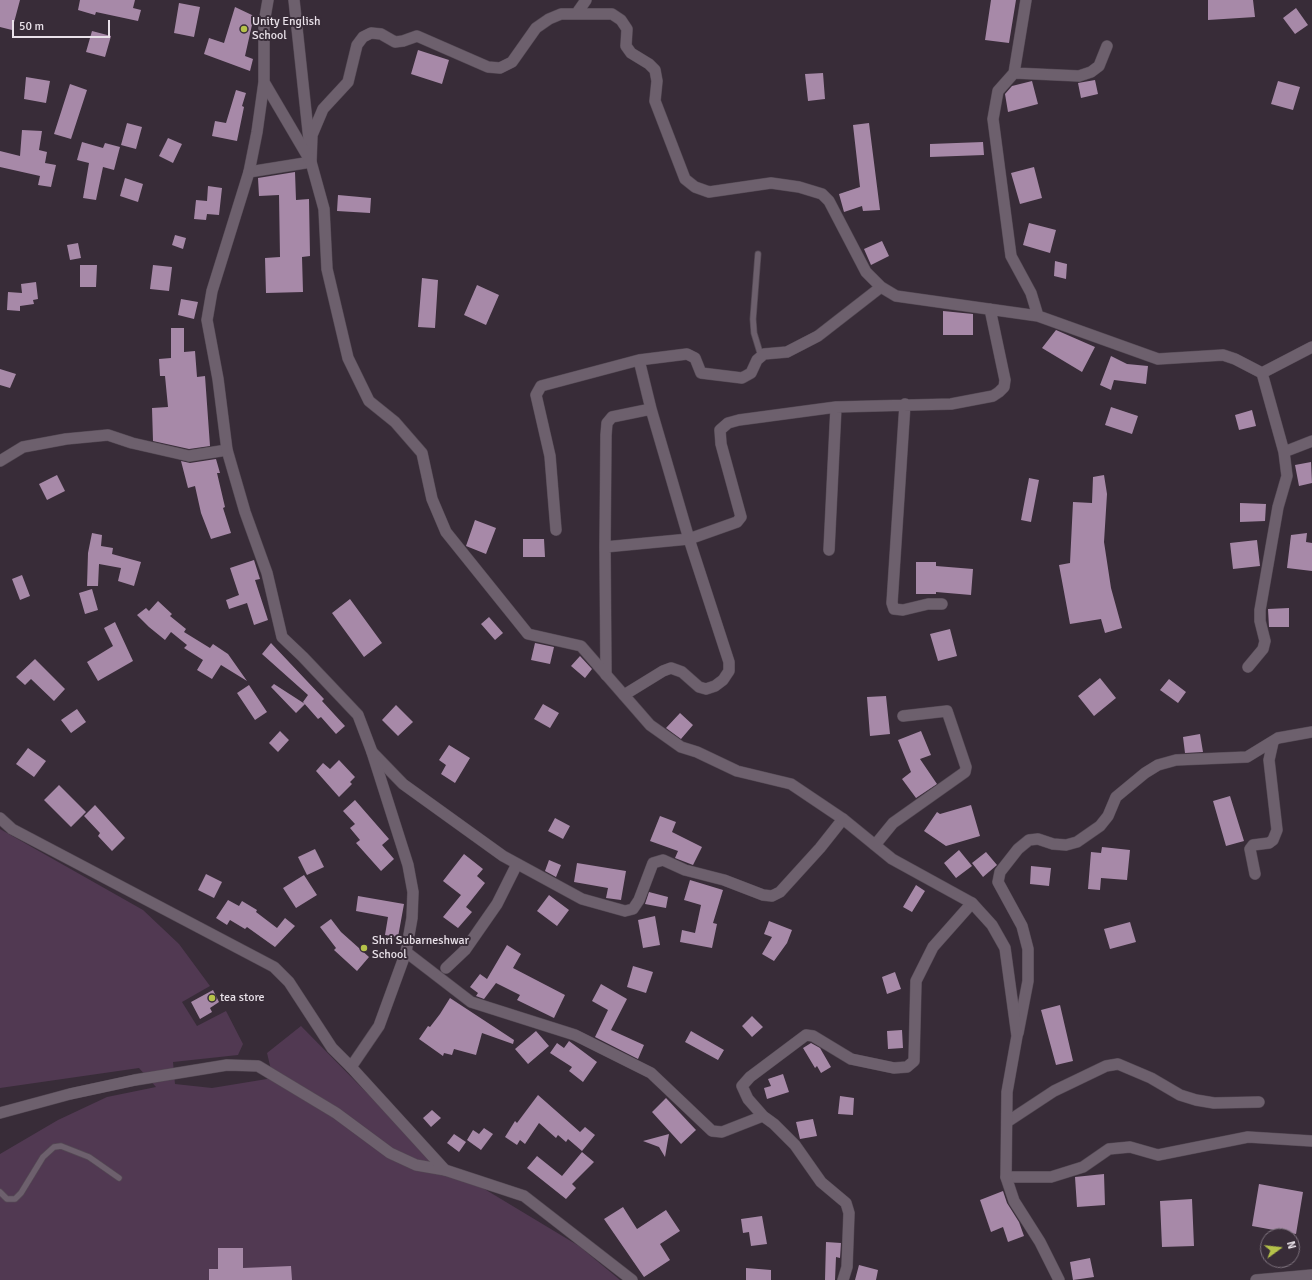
<!DOCTYPE html>
<html>
<head>
<meta charset="utf-8">
<style>
  body { margin:0 }
  #map { position:relative; width:1312px; height:1280px; overflow:hidden; background:#382c38; font-family:Signika,sans-serif }
  canvas { display:block }
  .north { position:absolute; left:1260px; top:1228px; width:40px; height:40px; box-sizing:border-box; background:#382c38; border:1px solid #7f747f; border-radius:50%; rotate:75deg; font-size:11px; font-weight:700; line-height:16px; text-align:center; color:#e9e1e9 }
  .north::after { content:''; display:block; margin:auto; width:14px; height:18px; background:#b5c24a; clip-path:polygon(50% 0,100% 100%,50% 72%,0 100%) }
  .scale { position:absolute; left:12px; top:20px; width:98px; height:18px; box-sizing:border-box; border:2px solid #e9e1e9; border-top:0; padding-left:5px; font-size:12px; line-height:14px; white-space:nowrap; color:#e9e1e9; -webkit-text-stroke:3px #382c38; paint-order:stroke }
</style>
</head>
<body>
<div id="map">
<canvas width="1312" height="1280"></canvas>
<div class="north">N</div>
<div class="scale">50 m</div>
</div>
<script>
const g = document.querySelector('canvas').getContext('2d');
g.lineJoin = 'round';
function fill(path, color) {
  g.fillStyle = color;
  g.fill(path, 'evenodd');
}
function toPath(rows) {
  const path = new Path2D();
  for (const r of rows) {
    path.moveTo(r[0], r[1]);
    for (let i = 2; i < r.length; i += 2) path.lineTo(r[i], r[i + 1]);
  }
  return path;
}
function strokePath(path, color, width, dash) {
  g.strokeStyle = color;
  g.lineWidth = width;
  g.lineCap = dash ? 'butt' : 'round';
  g.setLineDash(dash || []);
  g.stroke(path);
}
function write(font, color, halo, rows, align = 'center') {
  g.font = font + ' Signika,sans-serif';
  g.lineWidth = 4;
  g.setLineDash([]);
  g.textBaseline = 'middle';
  g.strokeStyle = halo;
  g.fillStyle = color;
  for (const [text, x, y, turn = 0] of rows) {
    g.save();
    g.translate(x, y);
    g.rotate((+turn || 0) * Math.PI / 180);
    g.textAlign = isNaN(turn) ? turn : align;
    if (halo) g.strokeText(text, 0, 0);
    g.fillText(text, 0, 0);
    g.restore();
  }
}
const green = toPath([
  [0,829,143,910,179,944,210,986,182,1002,197,1026,226,1011,243,1044,238,1055,173,1062,175,1084,212,1088,273,1078,267,1053,301,1026,428,1155,579,1246,620,1280,0,1280,0,1154,58,1120,107,1097,156,1087,139,1068,0,1088]
]);
const building = toPath([
  [0,0,20,0,12,30,0,27],
  [80,0,135,0,133,8,141,10,138,21,96,12,95,15,78,10],
  [991,0,1016,0,1009,43,985,40],
  [1208,0,1253,0,1255,17,1208,20],
  [179,3,200,7,194,37,174,33],
  [235,7,254,16,245,56,253,59,250,71,204,54,209,38,224,43],
  [1296,8,1308,25,1295,34,1283,18],
  [92,31,111,36,105,57,86,52],
  [418,50,449,60,442,84,411,74],
  [823,73,825,99,808,101,805,74],
  [26,77,50,81,46,103,24,99],
  [1095,80,1098,94,1081,98,1078,83],
  [1032,81,1038,104,1008,112,1005,94,1012,86],
  [1278,81,1300,87,1293,110,1271,104],
  [70,84,87,90,71,139,54,134],
  [236,90,246,93,242,106,244,107,237,141,212,136,215,121,226,123],
  [127,123,142,127,136,149,121,145],
  [869,123,880,210,863,211,862,206,844,212,839,194,860,187,853,125],
  [22,130,42,131,39,150,47,152,45,163,56,165,51,187,38,185,40,176,0,167,0,151,20,156],
  [168,138,182,144,173,163,159,156],
  [82,142,103,148,105,143,120,147,114,170,103,167,96,200,83,198,89,163,77,160],
  [983,142,984,155,930,157,930,144],
  [1034,167,1042,198,1020,204,1011,173],
  [295,172,296,200,309,199,310,256,302,257,303,292,266,293,265,258,280,257,279,195,259,196,258,178],
  [125,178,143,184,138,202,120,196],
  [208,186,222,188,219,215,207,214,206,220,194,219,196,200,207,201],
  [338,195,371,198,370,213,337,211],
  [1029,223,1056,230,1050,253,1023,245],
  [175,235,186,238,183,249,172,245],
  [882,241,889,256,871,265,864,249],
  [78,243,81,258,70,260,67,245],
  [1055,261,1067,264,1066,279,1054,276],
  [80,265,97,265,96,287,80,287],
  [153,265,172,267,169,291,150,289],
  [422,278,438,280,435,328,418,327],
  [36,282,38,299,33,300,34,304,20,306,20,311,7,310,8,292,22,293,21,284],
  [477,285,499,295,486,325,464,315],
  [181,299,198,302,194,319,178,315],
  [943,311,973,314,973,335,943,335],
  [171,328,184,328,184,352,195,351,197,377,205,376,210,446,189,449,153,441,152,408,168,407,165,376,160,376,159,359,171,358],
  [1056,330,1095,347,1082,372,1042,348],
  [1111,356,1127,364,1148,366,1146,384,1114,380,1111,390,1100,385],
  [0,369,16,374,10,388,0,385],
  [1111,407,1138,416,1132,434,1105,425],
  [1252,410,1256,426,1239,430,1235,415],
  [216,459,220,473,217,473,225,507,223,508,231,533,211,539,201,513,195,486,188,488,181,461,190,463],
  [1311,462,1312,483,1299,486,1295,465],
  [57,475,65,491,47,500,39,484],
  [1104,475,1107,494,1104,542,1111,588,1122,628,1105,633,1101,619,1070,624,1059,565,1070,563,1073,502,1092,503,1093,477],
  [1029,478,1039,480,1031,522,1021,520],
  [1240,503,1266,504,1265,521,1240,522],
  [475,520,496,528,486,554,466,546],
  [92,533,102,535,101,546,113,548,112,554,141,562,134,586,118,581,121,568,99,564,98,586,87,586,88,553],
  [1307,533,1306,542,1312,543,1312,571,1287,568,1291,535],
  [523,539,544,539,545,557,523,557],
  [1257,540,1260,566,1233,569,1230,543],
  [254,560,260,579,255,580,268,620,254,625,247,603,229,609,226,600,239,595,230,568],
  [916,562,936,562,936,566,973,569,971,595,936,592,936,594,916,594],
  [22,575,30,596,20,600,12,579],
  [92,589,98,610,85,614,79,593],
  [350,599,382,643,364,657,332,613],
  [158,601,172,614,170,616,186,629,184,632,210,648,213,644,228,654,247,681,221,665,212,679,197,670,203,660,184,648,187,645,171,632,165,640,149,627,137,615,146,608,149,611],
  [1289,608,1289,627,1269,627,1268,609],
  [489,617,503,633,495,640,481,624],
  [115,622,133,661,98,681,87,662,113,646,104,628],
  [950,629,957,656,938,661,930,634],
  [271,643,324,699,322,701,345,726,336,734,321,717,318,719,303,702,308,695,262,654],
  [535,643,554,647,550,664,531,660],
  [580,656,592,669,585,678,571,666],
  [35,659,65,689,54,701,31,679,25,685,16,677],
  [1100,678,1116,698,1094,716,1078,696],
  [1169,679,1186,692,1178,703,1160,690],
  [274,684,305,704,296,713,271,687],
  [249,685,267,712,255,720,237,693],
  [886,696,890,734,870,736,867,697],
  [543,704,559,713,550,728,534,719],
  [396,705,413,722,398,736,382,720],
  [77,709,86,722,71,733,61,720],
  [680,713,693,725,681,739,666,728],
  [280,731,289,740,278,752,269,743],
  [921,731,931,755,920,759,937,784,916,798,902,779,911,772,898,740],
  [1200,734,1203,752,1185,753,1183,737],
  [449,745,470,758,455,783,441,774,446,765,439,760],
  [28,748,46,761,34,777,16,764],
  [339,760,355,777,350,782,352,784,339,797,316,771,323,763,330,769],
  [59,785,86,812,71,827,44,800],
  [1230,796,1244,841,1226,846,1213,801],
  [355,800,389,839,382,845,394,859,381,871,356,843,360,840,350,828,355,824,343,811],
  [95,805,125,838,112,851,98,836,100,833,84,816],
  [971,805,980,836,946,846,924,831,937,812,940,814],
  [660,816,676,822,672,832,702,847,693,865,675,858,678,851,650,841],
  [555,818,570,826,563,839,548,831],
  [1102,847,1130,850,1127,880,1101,878,1100,890,1088,889,1091,852,1101,853],
  [315,849,324,867,307,875,298,857],
  [959,850,972,866,956,878,944,863],
  [986,852,997,865,983,877,972,863],
  [464,854,483,869,477,876,485,883,466,907,472,912,458,928,443,917,461,895,443,881],
  [549,860,561,865,556,877,545,871],
  [577,863,626,871,621,900,606,898,608,888,574,882],
  [1031,866,1051,868,1049,886,1030,884],
  [206,874,222,882,214,898,198,890],
  [304,875,317,895,296,908,283,888],
  [690,880,723,890,713,923,717,924,712,948,680,942,682,930,695,933,701,905,684,900],
  [916,885,925,891,912,912,903,907],
  [649,892,668,897,666,908,645,904],
  [549,895,569,910,557,926,537,911],
  [358,896,404,904,398,937,385,935,388,917,356,911],
  [228,900,239,906,242,901,257,910,256,912,277,928,285,918,295,926,275,947,247,927,245,929,230,920,227,925,216,918],
  [655,916,660,945,643,948,638,920],
  [331,919,341,932,369,957,357,971,334,950,336,948,320,927],
  [769,921,792,930,787,943,774,961,762,954,772,937,764,934],
  [1130,922,1136,942,1110,949,1104,929],
  [507,945,521,954,513,968,565,995,554,1018,517,1000,520,995,496,983,484,999,476,996,478,993,470,987,480,974,487,979],
  [633,966,653,972,646,993,627,987],
  [895,972,901,989,887,994,882,977],
  [601,984,627,999,611,1030,644,1045,638,1059,595,1037,608,1010,592,1001],
  [213,990,219,1002,210,1008,212,1012,200,1019,191,1002],
  [450,998,514,1040,513,1044,482,1033,476,1055,454,1049,452,1055,444,1053,443,1056,419,1039,428,1026,430,1027,440,1014],
  [1060,1005,1073,1061,1056,1065,1041,1010],
  [752,1016,763,1027,752,1037,742,1026],
  [902,1030,903,1048,888,1049,887,1031],
  [536,1031,549,1046,528,1064,515,1049],
  [691,1031,724,1050,718,1060,685,1042],
  [569,1041,597,1062,583,1082,569,1071,572,1067,550,1053,557,1043,564,1048],
  [811,1043,820,1048,831,1067,821,1073,817,1066,815,1068,803,1048],
  [783,1074,789,1092,767,1099,764,1088,771,1086,768,1079],
  [538,1095,580,1132,585,1127,595,1135,582,1151,568,1139,566,1142,558,1135,556,1138,539,1123,525,1144,520,1140,517,1145,505,1137,515,1121,517,1123],
  [840,1096,854,1098,853,1115,838,1114],
  [666,1098,696,1130,681,1144,652,1112],
  [432,1110,441,1118,431,1127,423,1118],
  [813,1119,817,1136,800,1139,796,1122],
  [484,1128,493,1134,481,1150,467,1140,473,1130,479,1134],
  [454,1134,466,1142,459,1152,447,1143],
  [669,1134,665,1157,659,1147,643,1141],
  [582,1152,594,1162,572,1184,576,1188,566,1199,527,1168,537,1156,562,1176],
  [1104,1174,1105,1205,1077,1207,1075,1177],
  [1259,1184,1303,1192,1296,1234,1252,1226],
  [1003,1191,1007,1203,1019,1222,1024,1236,1008,1242,1003,1227,991,1232,980,1200],
  [1192,1199,1194,1246,1162,1247,1160,1201],
  [623,1207,637,1229,666,1210,680,1231,660,1244,670,1260,644,1277,604,1219],
  [762,1216,767,1244,751,1246,749,1232,743,1233,741,1219],
  [826,1242,841,1243,840,1258,836,1257,835,1280,825,1280],
  [218,1248,243,1248,243,1268,291,1266,292,1280,209,1280,209,1269,218,1269],
  [1090,1258,1094,1277,1073,1280,1070,1262],
  [859,1265,878,1270,876,1280,855,1280],
  [746,1268,771,1270,771,1280,746,1280]
]);
const service = toPath([
  [758,254,753,319,754,333,761,356],
  [0,1192,7,1199,15,1199,21,1193,43,1157,54,1147,61,1146,89,1157,119,1178]
]);
const minor = toPath([
  [294,0,309,140],
  [1026,0,1014,73,998,91,993,119,1011,256,1031,293,1038,316],
  [577,13,586,0],
  [1014,73,1079,76,1091,72,1099,66,1107,46],
  [311,162,312,135,323,109,348,82,357,45,363,37,371,33,381,34,395,42,403,41,417,36,488,67,500,68,512,62,536,28,549,19,561,14,612,14,621,20,627,29,626,46,631,53,649,64,655,70,657,81,655,101,685,179,695,187,709,192,771,183,799,187,822,194,829,201,866,272,881,287,896,296,1038,316,1158,359,1223,355,1235,359,1262,373,1312,347],
  [249,172,311,162],
  [905,404,892,603,894,609,903,610,928,604,942,604],
  [651,409,639,360,687,354,695,358,701,373,742,378,751,373,757,360,764,354,787,352,818,336,881,287],
  [1284,452,1312,441],
  [0,461,23,447,66,439,108,435,132,443,189,456,227,450],
  [556,530,550,456,536,395,541,386,639,360],
  [605,547,606,675],
  [829,550,836,407],
  [1248,667,1263,649,1265,641,1260,621,1260,610,1278,507,1287,476,1284,452,1262,373],
  [624,695,663,671,671,668,682,672,699,687,706,689,715,686,723,680,729,671,729,662,689,539,651,409,612,417,607,423,606,435,605,547,689,539,737,522,741,517,721,444,720,430,728,423,739,420,836,407,951,404,993,396,999,392,1004,387,1005,380,990,309],
  [372,752,403,784,503,856,582,899,625,911,633,909,639,900,653,863,663,860,685,870,724,880,763,895,772,896,780,892,820,848,843,819],
  [0,818,12,829,274,967,289,982,332,1048,351,1067],
  [875,845,893,823,965,772,966,767,947,711,903,716],
  [1255,874,1250,849,1253,845,1269,843,1273,840,1277,830,1269,760,1273,742],
  [406,952,471,1002,575,1035,651,1073,712,1131,722,1132,763,1116,774,1124,795,1145,821,1182,846,1203,849,1213,847,1267,843,1280],
  [446,968,465,950,497,904,517,864],
  [1018,1033,1028,981,1028,949,1022,926,998,882,1000,872,1018,849,1029,840,1038,839,1053,844,1066,845,1077,842,1100,826,1108,816,1116,797,1145,773,1158,765,1176,760,1247,757,1278,738,1312,732],
  [0,1113,70,1094,135,1080,227,1065,258,1066,336,1113,390,1153,416,1165,445,1170],
  [763,1116,748,1099,742,1086,750,1077,806,1035,813,1036,851,1059,894,1068,907,1067,914,1061,916,981,933,947,972,903],
  [1007,1122,1054,1091,1106,1066,1118,1064,1151,1078,1180,1095,1196,1100,1214,1103,1259,1102],
  [1006,1177,1051,1177,1083,1167,1109,1149,1130,1147,1158,1155,1248,1137,1312,1141],
  [1256,1280,1312,1275]
]);
const tertiary = toPath([
  [268,0,264,23,264,82,257,132,249,172,212,291,207,320,218,379,227,450,245,512,267,573,282,637,303,657,358,715,372,752,408,865,413,892,412,918,406,952,379,1026,351,1067,445,1170,524,1196,632,1280],
  [264,82,311,162,324,209,327,269,348,358,369,401,395,422,422,453,432,499,446,532,528,634,581,646,650,725,681,747,697,752,737,771,791,784,843,819,892,859,972,903,992,925,1005,948,1017,1036,1007,1092,1006,1177,1014,1201,1040,1242,1059,1280]
]);
const markers = [
  [244,29,4,"#b5c24a"],
  [364,948,4,"#b5c24a"],
  [212,998,4,"#b5c24a"]
];
const poiNames = [
  ["Unity English",252,22],
  ["School",252,36],
  ["Shri Subarneshwar",372,941],
  ["School",372,955],
  ["tea store",220,998]
];
fill(green, '#513952');
fill(building, '#a789a8');
strokePath(service, '#544954', 7);
strokePath(minor, '#544954', 12);
strokePath(tertiary, '#544954', 12);
strokePath(service, '#6d606d', 5.5);
strokePath(minor, '#6d606d', 11);
strokePath(tertiary, '#6d606d', 11);
for (const [x, y, r, color] of markers) {
  const dot = new Path2D();
  dot.arc(x, y, r, 0, 2 * Math.PI);
  g.fillStyle = color;
  g.fill(dot);
  strokePath(dot, '#382c38', 1.5);
}
write('12px', '#e9e1e9', '#382c38', poiNames, 'left');
</script>
</body>
</html>
